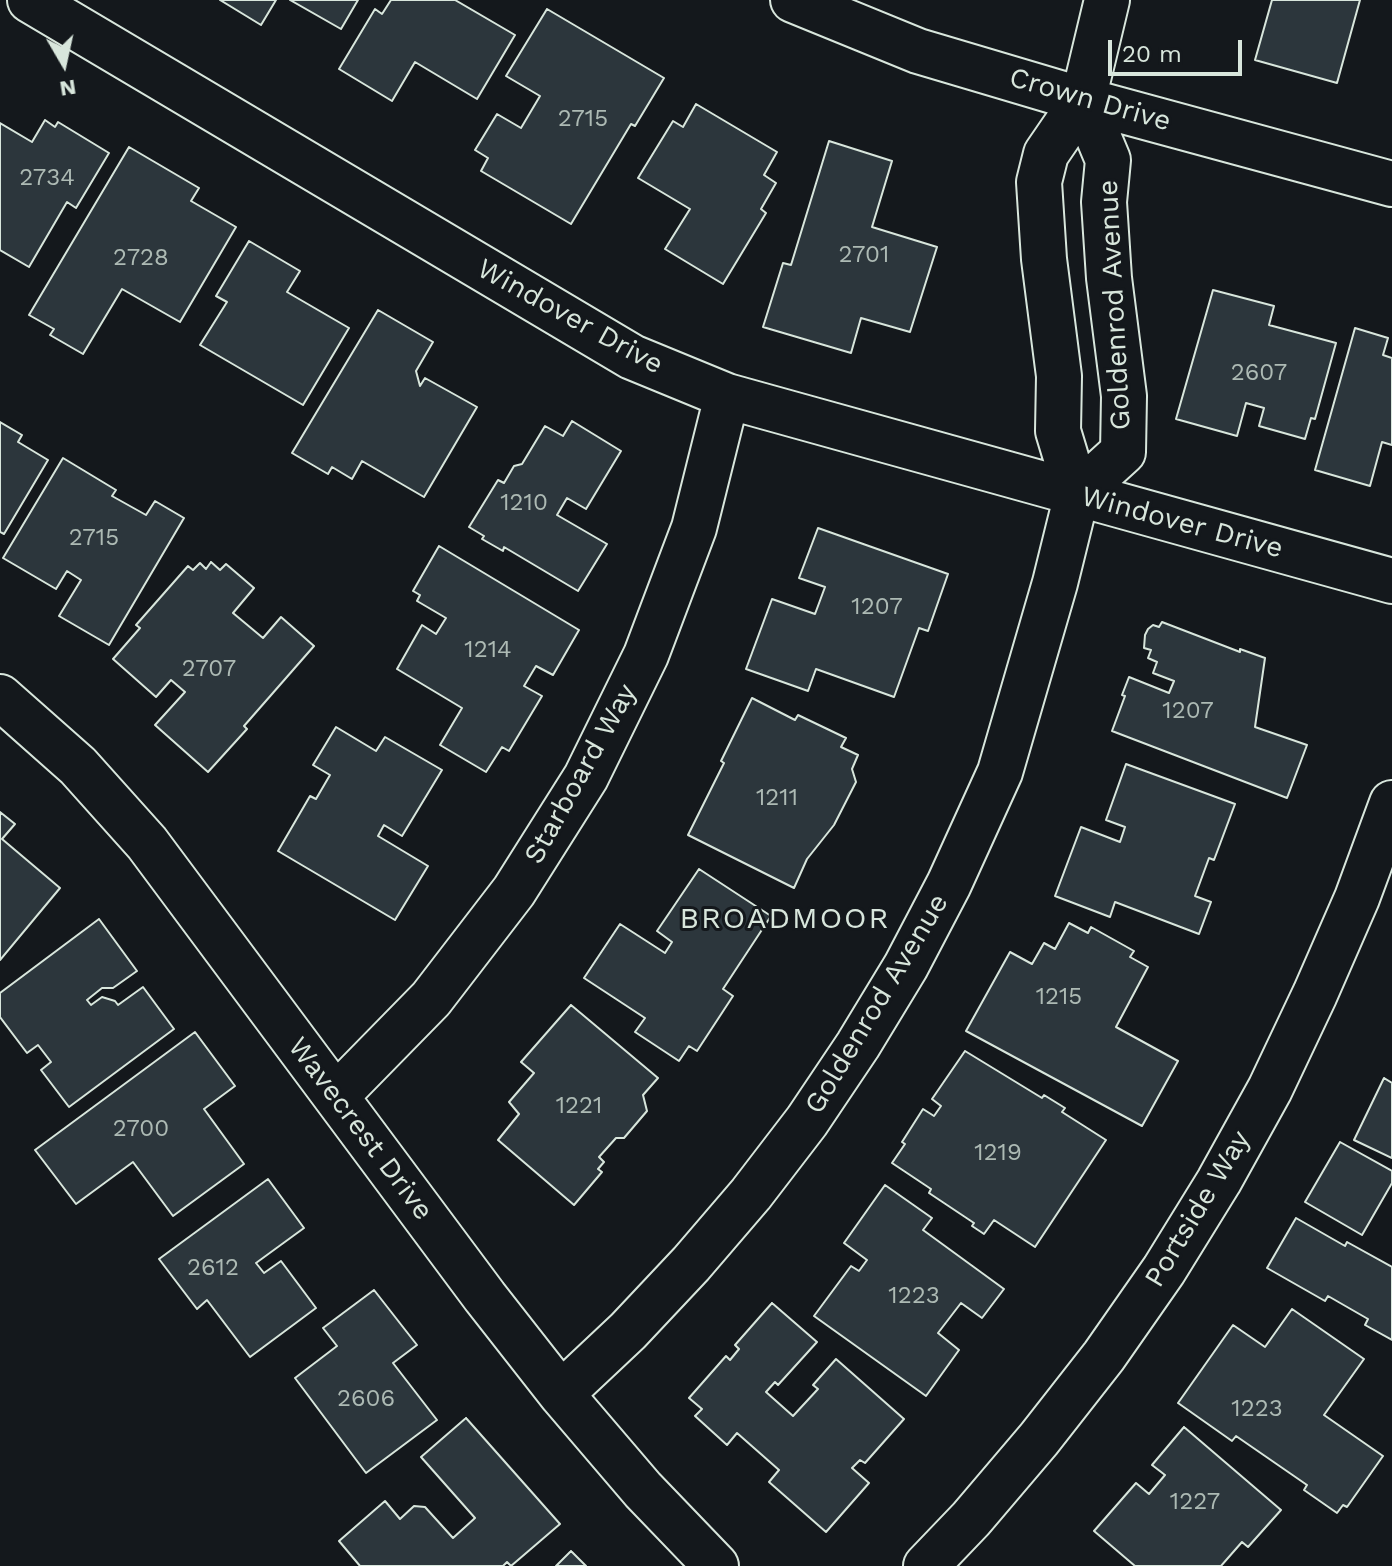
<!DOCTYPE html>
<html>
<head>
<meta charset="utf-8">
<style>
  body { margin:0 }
  #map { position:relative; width:1392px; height:1566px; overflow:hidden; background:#14181c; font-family:"Work Sans",sans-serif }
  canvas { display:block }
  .north { position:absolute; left:24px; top:24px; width:80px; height:80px; -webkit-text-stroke:6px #14181c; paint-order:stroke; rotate:171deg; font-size:22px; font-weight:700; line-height:32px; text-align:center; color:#d8e6dc }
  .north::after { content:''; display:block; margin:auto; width:28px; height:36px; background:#d8e6dc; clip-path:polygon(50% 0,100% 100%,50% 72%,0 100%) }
  .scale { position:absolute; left:1108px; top:40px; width:134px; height:36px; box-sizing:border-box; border:4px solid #d8e6dc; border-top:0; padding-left:10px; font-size:24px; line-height:28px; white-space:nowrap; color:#d8e6dc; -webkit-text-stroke:6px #14181c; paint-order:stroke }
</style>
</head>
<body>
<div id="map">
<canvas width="1392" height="1566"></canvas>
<div class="north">N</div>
<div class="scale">20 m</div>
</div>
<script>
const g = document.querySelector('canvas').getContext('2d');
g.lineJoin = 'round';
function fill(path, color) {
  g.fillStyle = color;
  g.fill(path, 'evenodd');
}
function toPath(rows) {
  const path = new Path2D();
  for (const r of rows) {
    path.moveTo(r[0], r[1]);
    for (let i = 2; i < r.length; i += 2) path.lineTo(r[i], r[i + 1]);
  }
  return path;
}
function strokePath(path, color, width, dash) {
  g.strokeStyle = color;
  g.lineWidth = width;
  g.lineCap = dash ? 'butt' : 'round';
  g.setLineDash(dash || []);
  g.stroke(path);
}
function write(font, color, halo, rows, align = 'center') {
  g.font = font + ' "Work Sans",sans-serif';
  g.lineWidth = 6;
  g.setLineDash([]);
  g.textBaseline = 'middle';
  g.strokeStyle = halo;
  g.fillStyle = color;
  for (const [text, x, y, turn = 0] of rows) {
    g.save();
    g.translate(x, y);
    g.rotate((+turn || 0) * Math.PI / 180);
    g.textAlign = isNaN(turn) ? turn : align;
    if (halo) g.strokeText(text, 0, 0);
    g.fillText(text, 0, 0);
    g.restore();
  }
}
const building = toPath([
  [220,0,276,0,261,25,220,0],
  [290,0,358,0,341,29,290,0],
  [391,0,455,0,515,35,477,99,415,62,392,101,339,69,375,9,382,14,391,0],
  [1272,0,1360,0,1337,83,1255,60,1272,0],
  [547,9,664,78,635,126,631,124,571,224,481,171,488,158,475,150,497,114,521,128,540,96,506,76,547,9],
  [696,104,777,152,764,175,776,183,761,209,766,213,723,284,665,249,690,209,638,178,673,121,683,127,696,104],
  [45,120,55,127,58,122,109,153,76,208,67,202,29,267,0,250,0,123,32,142,45,120],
  [829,141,892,161,872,227,937,247,910,332,861,318,851,353,763,327,783,263,791,265,829,141],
  [129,147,199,188,191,201,236,227,180,322,122,289,83,354,50,335,54,329,29,315,129,147],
  [249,241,300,271,287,292,349,328,303,405,200,345,227,302,216,296,249,241],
  [1213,290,1274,306,1269,325,1336,343,1315,419,1311,418,1305,439,1259,426,1264,408,1246,403,1237,436,1176,419,1213,290],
  [378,310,433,342,416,371,420,386,425,378,477,407,424,497,362,461,352,479,332,467,328,474,292,453,378,310],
  [1355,328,1388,338,1383,355,1392,358,1392,445,1382,442,1370,486,1315,470,1355,328],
  [572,421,621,451,586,509,567,498,557,515,607,544,578,591,504,547,503,551,482,539,484,536,469,527,498,480,504,483,514,466,522,464,545,426,563,436,572,421],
  [0,422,22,435,18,442,48,460,4,534,0,532,0,422],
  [63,458,116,490,112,496,146,515,155,501,184,518,109,645,59,616,81,580,67,571,56,589,3,558,63,458],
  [818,528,948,574,928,631,919,628,894,697,816,669,808,691,746,669,772,599,815,614,825,587,799,578,818,528],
  [439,546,579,630,553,675,536,666,524,686,542,696,509,751,502,747,486,772,440,745,462,708,397,669,422,625,436,634,446,618,417,601,420,595,413,591,439,546],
  [211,562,220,570,226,564,254,588,233,613,263,638,281,617,314,646,244,726,247,729,208,772,155,725,185,692,171,680,156,697,113,659,140,628,136,625,188,566,193,570,200,563,206,569,211,562],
  [1162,622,1240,652,1240,649,1265,658,1255,727,1307,745,1287,798,1112,731,1125,696,1122,695,1129,677,1169,693,1174,681,1153,673,1157,662,1148,658,1151,650,1144,648,1145,635,1148,629,1153,625,1159,627,1162,622],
  [752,698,795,720,798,715,846,738,841,747,858,755,852,769,856,782,834,825,807,859,794,888,688,835,724,763,721,761,752,698],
  [336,727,376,751,385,737,442,770,402,836,384,825,378,836,428,866,395,920,278,851,310,796,316,799,330,775,313,765,336,727],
  [1126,764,1235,804,1214,860,1209,858,1195,896,1211,902,1199,934,1115,902,1110,917,1055,896,1081,827,1120,842,1125,827,1106,820,1126,764],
  [0,812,15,824,2,839,60,888,0,960,0,812],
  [699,869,771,916,723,989,733,996,697,1051,689,1046,679,1061,635,1032,645,1018,584,978,620,924,665,953,672,942,657,931,699,869],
  [99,919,137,971,113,988,102,988,87,1000,91,1005,102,997,115,1001,118,1005,143,987,174,1029,69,1107,41,1070,51,1062,38,1045,27,1053,0,1017,0,993,99,919],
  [1069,923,1088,933,1091,927,1134,951,1130,957,1148,967,1116,1027,1178,1061,1142,1126,966,1031,1010,952,1032,964,1044,943,1055,949,1069,923],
  [571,1005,658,1078,643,1095,647,1111,624,1138,616,1138,599,1157,604,1162,598,1169,602,1172,574,1205,498,1140,519,1114,509,1102,534,1073,521,1062,571,1005],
  [195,1032,235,1086,204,1109,244,1164,173,1216,133,1162,76,1204,35,1150,195,1032],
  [965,1051,1042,1098,1044,1095,1065,1108,1062,1112,1106,1140,1035,1247,994,1220,984,1234,972,1226,974,1223,929,1193,931,1189,892,1163,905,1144,902,1142,923,1109,934,1116,941,1106,932,1099,965,1051],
  [1384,1078,1392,1083,1392,1158,1354,1140,1384,1078],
  [1340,1142,1392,1171,1392,1183,1362,1235,1305,1202,1340,1142],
  [268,1179,304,1228,256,1263,264,1273,281,1261,316,1308,250,1357,207,1300,197,1309,159,1259,268,1179],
  [885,1185,932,1218,923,1230,1004,1289,982,1318,961,1303,938,1333,959,1350,926,1396,814,1316,851,1266,859,1271,867,1260,844,1243,885,1185],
  [1296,1218,1345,1246,1347,1242,1392,1267,1392,1340,1365,1325,1368,1319,1328,1296,1325,1301,1267,1268,1296,1218],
  [374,1290,417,1345,393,1363,437,1420,366,1473,295,1378,337,1346,323,1328,374,1290],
  [772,1303,817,1342,778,1385,775,1382,766,1392,793,1416,818,1389,813,1385,836,1359,904,1419,865,1463,860,1460,852,1468,869,1483,826,1532,769,1482,779,1470,737,1433,727,1445,695,1416,702,1409,689,1398,726,1356,730,1360,739,1349,735,1345,772,1303],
  [1292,1309,1364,1359,1324,1415,1383,1456,1347,1507,1343,1505,1337,1513,1304,1490,1307,1485,1236,1436,1232,1441,1178,1403,1233,1325,1265,1347,1292,1309],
  [466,1418,560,1524,511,1566,507,1562,503,1566,360,1566,339,1541,385,1501,400,1519,414,1506,425,1507,453,1538,475,1518,421,1457,466,1418],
  [1184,1427,1281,1510,1248,1547,1242,1542,1221,1566,1135,1566,1094,1531,1136,1483,1149,1494,1165,1475,1152,1465,1184,1427],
  [571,1551,586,1566,556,1566,571,1551]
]);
const minor = toPath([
  [30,0,632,357,727,396,1392,581],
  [793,0,918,51,1083,100,1392,184],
  [1077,494,1123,452,1124,396,1109,278,1104,202,1108,160,1083,100],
  [0,697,78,766,147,843,485,1297,561,1394,643,1490,716,1566],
  [336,1096,431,999,514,891,586,777,646,655,694,528,727,396],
  [561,1394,628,1331,691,1264,751,1194,807,1121,858,1045,906,966,949,884,1000,772,1055,583,1077,494,1058,431,1059,376,1044,259,1039,182,1046,154,1083,100,1107,0],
  [926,1566,971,1519,1039,1439,1104,1356,1164,1270,1219,1181,1270,1089,1315,994,1357,898,1392,803]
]);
const numberNames = [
  ["2715",583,119],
  ["2734",47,178],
  ["2701",864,255],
  ["2728",141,258],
  ["2607",1259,373],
  ["1210",524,503],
  ["2715",94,538],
  ["1207",877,607],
  ["1214",488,650],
  ["2707",209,669],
  ["1207",1188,711],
  ["1211",777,798],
  ["1215",1059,997],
  ["1221",579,1106],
  ["2700",141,1129],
  ["1219",998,1153],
  ["2612",213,1268],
  ["1223",914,1296],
  ["2606",366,1399],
  ["1223",1257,1409],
  ["1227",1195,1502]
];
const streetNames = [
  ["Crown Drive",1090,100,16],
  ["Goldenrod Avenue",1115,305,-93],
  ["Windover Drive",570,317,29],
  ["Windover Drive",1182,523,15],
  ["Starboard Way",581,774,-61],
  ["Goldenrod Avenue",877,1004,-59],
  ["Wavecrest Drive",360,1129,53],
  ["Portside Way",1198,1209,-59]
];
const neighbourhoodNames = [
  ["BROADMOOR",785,919]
];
fill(building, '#2c363c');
strokePath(building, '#d8e6dc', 2);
strokePath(minor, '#d8e6dc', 48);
strokePath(minor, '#14181c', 44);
write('24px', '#adbab4', null, numberNames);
write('28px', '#d8e6dc', '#14181c', streetNames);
g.letterSpacing = '2px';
write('30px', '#d8e6dc', '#14181c', neighbourhoodNames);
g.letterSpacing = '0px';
</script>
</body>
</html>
